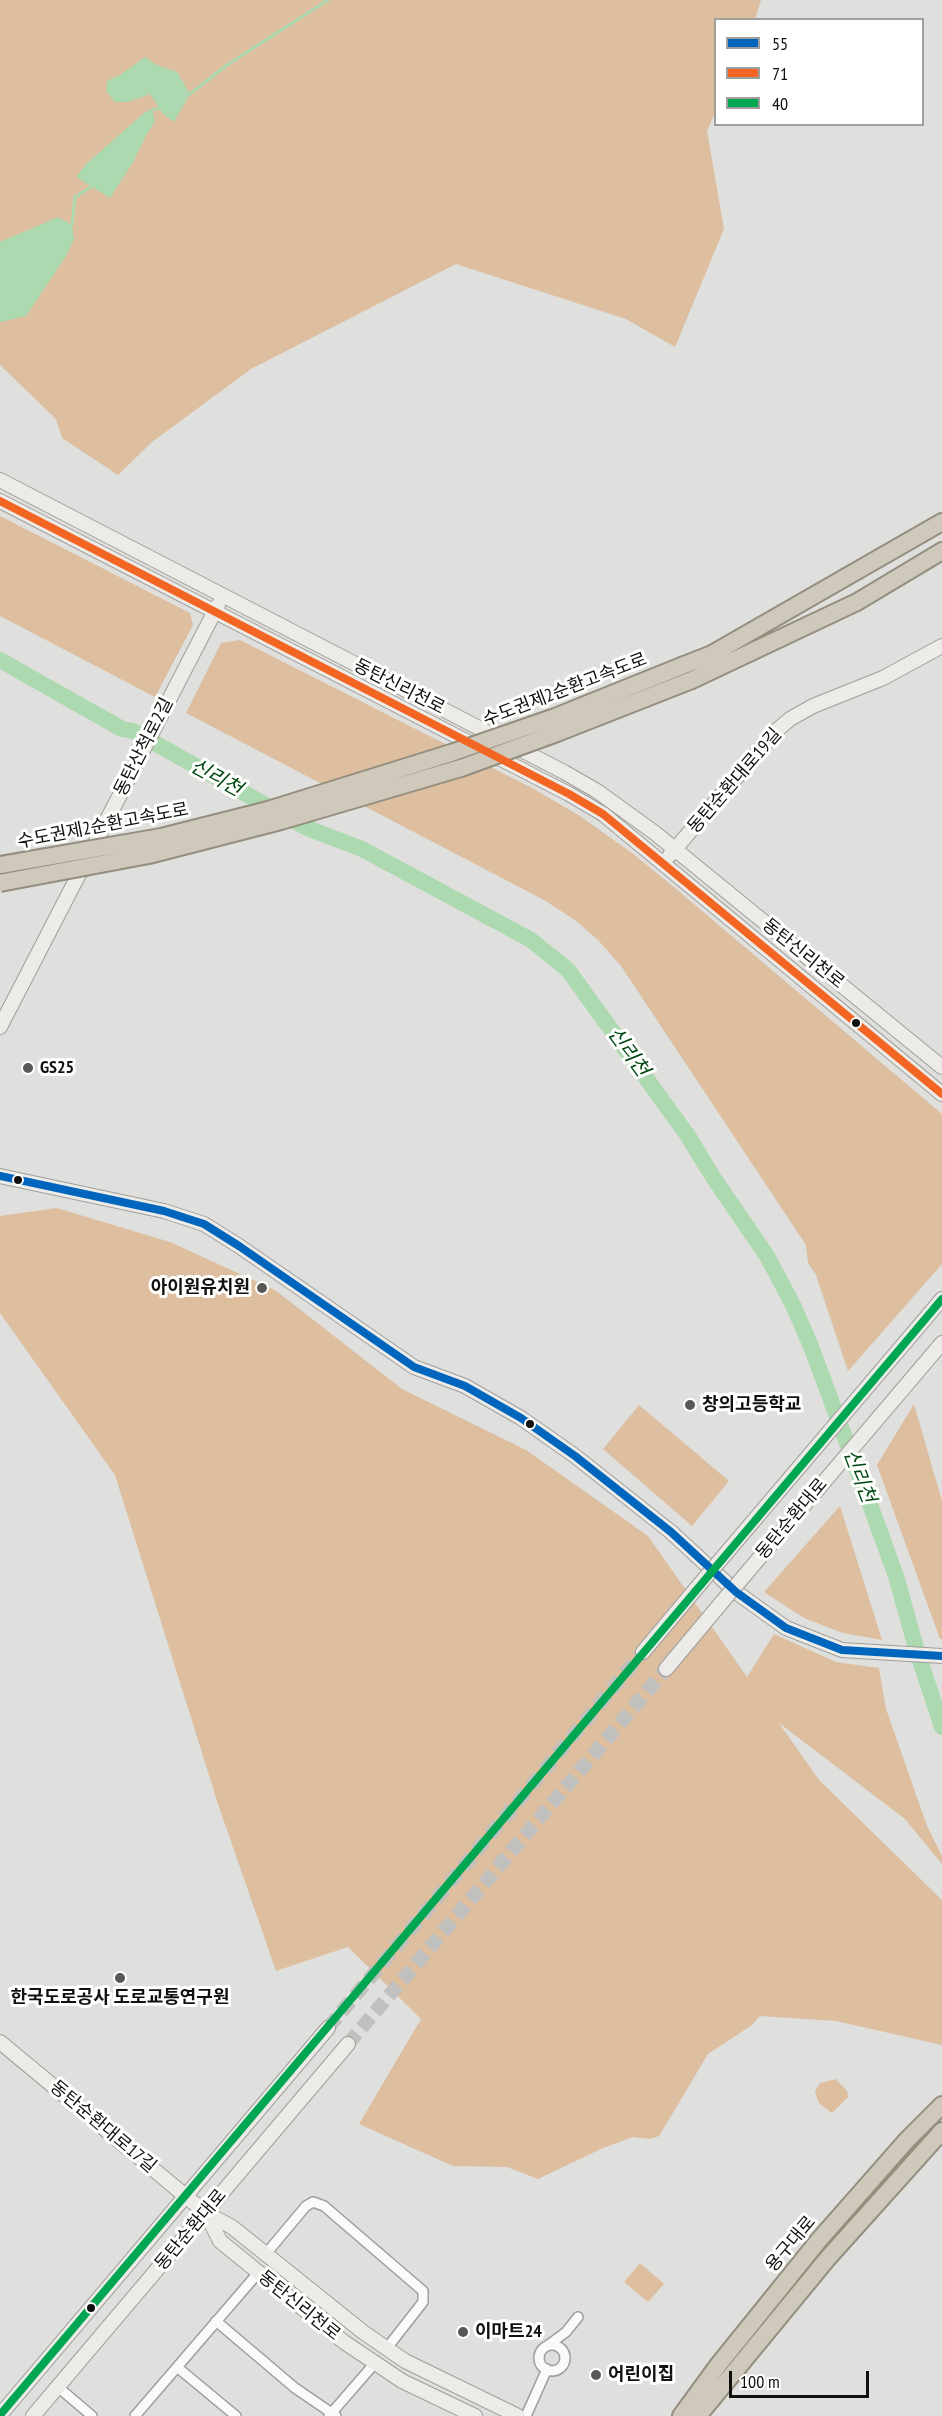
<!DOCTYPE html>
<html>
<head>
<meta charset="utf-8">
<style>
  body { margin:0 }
  #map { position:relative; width:942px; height:2416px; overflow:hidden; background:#dfdfdd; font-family:"PT Sans Narrow",sans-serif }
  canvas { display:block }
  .legend { position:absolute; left:714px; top:18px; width:210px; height:108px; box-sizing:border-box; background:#fffffe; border:2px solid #9f9f9e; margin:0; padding:8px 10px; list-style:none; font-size:18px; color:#10100f }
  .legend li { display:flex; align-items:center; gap:12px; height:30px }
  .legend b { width:30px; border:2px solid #9f9f9e }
  .scale { position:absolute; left:729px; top:2371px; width:140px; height:27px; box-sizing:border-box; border:3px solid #10100f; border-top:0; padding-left:8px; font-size:18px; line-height:21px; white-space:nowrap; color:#10100f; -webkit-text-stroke:4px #fffffe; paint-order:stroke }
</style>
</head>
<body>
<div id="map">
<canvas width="942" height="2416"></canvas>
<ul class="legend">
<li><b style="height:8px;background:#0065bd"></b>55</li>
<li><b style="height:8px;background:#f26522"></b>71</li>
<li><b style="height:8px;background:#00a651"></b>40</li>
</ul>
<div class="scale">100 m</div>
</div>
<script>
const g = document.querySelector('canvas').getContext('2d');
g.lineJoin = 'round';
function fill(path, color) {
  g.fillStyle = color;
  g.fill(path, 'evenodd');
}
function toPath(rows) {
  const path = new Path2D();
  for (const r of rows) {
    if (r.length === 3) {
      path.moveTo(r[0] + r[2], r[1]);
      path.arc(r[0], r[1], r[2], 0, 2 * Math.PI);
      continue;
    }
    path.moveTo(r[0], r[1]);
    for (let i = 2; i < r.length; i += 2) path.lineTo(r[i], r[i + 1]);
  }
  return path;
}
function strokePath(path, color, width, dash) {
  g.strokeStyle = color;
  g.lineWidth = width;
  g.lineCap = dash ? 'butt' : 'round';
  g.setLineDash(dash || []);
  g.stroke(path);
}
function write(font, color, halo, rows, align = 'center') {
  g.font = font + ' "PT Sans Narrow","Noto Sans KR",sans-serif';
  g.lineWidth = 6;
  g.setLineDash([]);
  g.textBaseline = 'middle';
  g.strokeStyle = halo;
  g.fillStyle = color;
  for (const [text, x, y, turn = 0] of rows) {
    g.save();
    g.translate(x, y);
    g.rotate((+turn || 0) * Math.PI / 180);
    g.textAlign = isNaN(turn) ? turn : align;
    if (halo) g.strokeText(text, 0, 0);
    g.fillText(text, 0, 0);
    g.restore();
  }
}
const green = toPath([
  [0,0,761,0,755,19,716,20,715,113,707,131,724,229,675,347,626,319,456,264,251,369,152,442,118,475,62,438,56,419,0,365],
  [0,516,190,613,193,625,155,697,0,616],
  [240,640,532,788,580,816,632,853,675,888,942,1114,942,1264,848,1371,816,1275,808,1263,806,1245,621,966,598,940,575,920,544,900,186,713,221,643],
  [57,1208,170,1242,275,1290,402,1389,526,1450,648,1536,747,1677,774,1634,836,1662,879,1668,886,1709,927,1826,942,1856,942,1864,905,1819,779,1723,819,1780,942,1900,942,2045,836,2021,760,2016,752,2025,708,2054,659,2136,650,2139,633,2137,603,2148,538,2179,507,2167,453,2166,359,2124,421,2019,348,1947,276,1971,218,1804,115,1475,0,1313,0,1216],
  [914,1404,942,1501,942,1639,940,1639,877,1465],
  [639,1405,729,1481,692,1526,603,1449],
  [840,1506,882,1640,843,1633,804,1618,764,1592],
  [836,2079,847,2091,848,2097,832,2113,819,2103,815,2091,820,2083],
  [640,2263,664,2284,648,2302,624,2282]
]);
const water = toPath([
  [145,57,157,65,177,72,190,94,174,122,163,114,150,94,128,102,115,102,106,91,107,81,120,75],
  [152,110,155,121,146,136,133,162,110,198,76,177,86,164,145,112],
  [58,217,72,225,74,239,66,256,26,316,0,322,0,242]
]);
const stream = toPath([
  [190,94,227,65,328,0],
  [152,110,162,108],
  [72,225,75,197,91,187]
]);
const river = toPath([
  [0,660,122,729,133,731,307,828,362,849,507,927,531,940,568,970,688,1136,713,1177,767,1256,793,1305,810,1344,872,1510,896,1576,916,1648,942,1727]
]);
const secondaryTunnel = toPath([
  [328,2028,643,1652],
  [348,2044,666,1669]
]);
const street = toPath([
  [265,2255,306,2206,313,2202,324,2206,423,2291,423,2302,387,2348],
  [216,2321,295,2388,336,2416],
  [552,2358,13],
  [547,2346,566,2332,578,2317],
  [177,2367,236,2416],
  [58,2387,92,2416],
  [135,2416,258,2273],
  [329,2416,375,2363],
  [526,2416,547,2369]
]);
const secondary = toPath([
  [0,480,564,772,597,791,655,833,942,1067],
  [0,501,569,794,603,814,942,1094],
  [670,855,776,731,790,719,813,706,883,678,942,646],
  [0,1027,218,605],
  [0,1176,164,1211,204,1224,239,1246,414,1367,465,1386,521,1418,575,1456,671,1532,736,1592,786,1628,842,1650,942,1656],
  [728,1551,942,1299],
  [750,1569,942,1343],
  [643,1652,700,1584],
  [666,1669,722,1602],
  [0,2042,206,2213,232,2227,363,2332,405,2361,518,2416],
  [206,2213,220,2241,344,2342,402,2381,475,2416],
  [0,2415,328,2028],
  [33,2416,348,2044]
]);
const highway = toPath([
  [684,665,712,654,942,522],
  [692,680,857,602,942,551],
  [681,2416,719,2364,819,2240,906,2141,942,2105],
  [698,2416,828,2258,942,2131]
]);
const secondaryBridge = toPath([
  [700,1584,728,1551],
  [722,1602,750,1569]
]);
const highwayBridge = toPath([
  [0,865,161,837,268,810,451,753,555,717,684,665],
  [0,883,149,855,281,821,461,768,557,733,692,680]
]);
const bus1 = toPath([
  [0,1176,164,1211,204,1224,239,1246,414,1367,465,1386,521,1418,575,1456,671,1532,736,1592,786,1628,842,1650,942,1656]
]);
const bus2 = toPath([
  [0,501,569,794,603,814,942,1094]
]);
const bus3 = toPath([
  [0,2415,942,1299]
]);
const markers = [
  [856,1023,5,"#10100f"],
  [28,1068,6,"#585857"],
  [18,1180,5,"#10100f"],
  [262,1288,6,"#585857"],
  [690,1405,6,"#585857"],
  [530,1424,5,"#10100f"],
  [120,1978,6,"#585857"],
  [91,2308,5,"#10100f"],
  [463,2332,6,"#585857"],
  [596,2375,6,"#585857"]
];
const streetNames = [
  ["동탄신리천로",399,687,27],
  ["수도권제2순환고속도로",565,690,-21],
  ["동탄산척로2길",144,747,-63],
  ["동탄순환대로19길",735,781,-49],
  ["수도권제2순환고속도로",103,826,-11],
  ["동탄신리천로",803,954,39],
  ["동탄순환대로",792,1519,-50],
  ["동탄순환대로17길",103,2127,40],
  ["동탄순환대로",191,2230,-50],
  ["용구대로",791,2244,-50],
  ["동탄신리천로",299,2306,39]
];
const poiNames = [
  ["GS25",40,1068],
  ["아이원유치원",250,1288,"right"],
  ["창의고등학교",702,1405],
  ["한국도로공사 도로교통연구원",120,1998,"center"],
  ["이마트24",475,2332],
  ["어린이집",608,2375]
];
const waterNames = [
  ["신리천",216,778,29],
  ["신리천",628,1052,54],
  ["신리천",859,1476,69]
];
fill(green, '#ddbe9f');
fill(water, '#acd9af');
strokePath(stream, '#acd9af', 3);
strokePath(river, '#acd9af', 16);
strokePath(secondaryTunnel, '#c0c0be', 14, [14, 7]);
strokePath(street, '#9e9e9c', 12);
strokePath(secondary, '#9e9e9c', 16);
strokePath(highway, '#948e7f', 20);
strokePath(street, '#fafafa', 9);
strokePath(secondary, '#edebe7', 14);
strokePath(highway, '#cec9ba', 16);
strokePath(secondaryBridge, '#9e9e9c', 16, []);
strokePath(highwayBridge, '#948e7f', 20, []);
strokePath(secondaryBridge, '#edebe7', 14);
strokePath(highwayBridge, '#cec9ba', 16);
strokePath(bus1, '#0065bd', 8);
strokePath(bus2, '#f26522', 8);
strokePath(bus3, '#00a651', 8);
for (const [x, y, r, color] of markers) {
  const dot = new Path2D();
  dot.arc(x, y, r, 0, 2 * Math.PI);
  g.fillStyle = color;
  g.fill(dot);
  strokePath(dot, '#fffffe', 2);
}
write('18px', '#10100f', '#fffffe', streetNames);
write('bold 18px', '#10100f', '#fffffe', poiNames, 'left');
write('italic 20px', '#004813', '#fffffe', waterNames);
</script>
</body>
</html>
